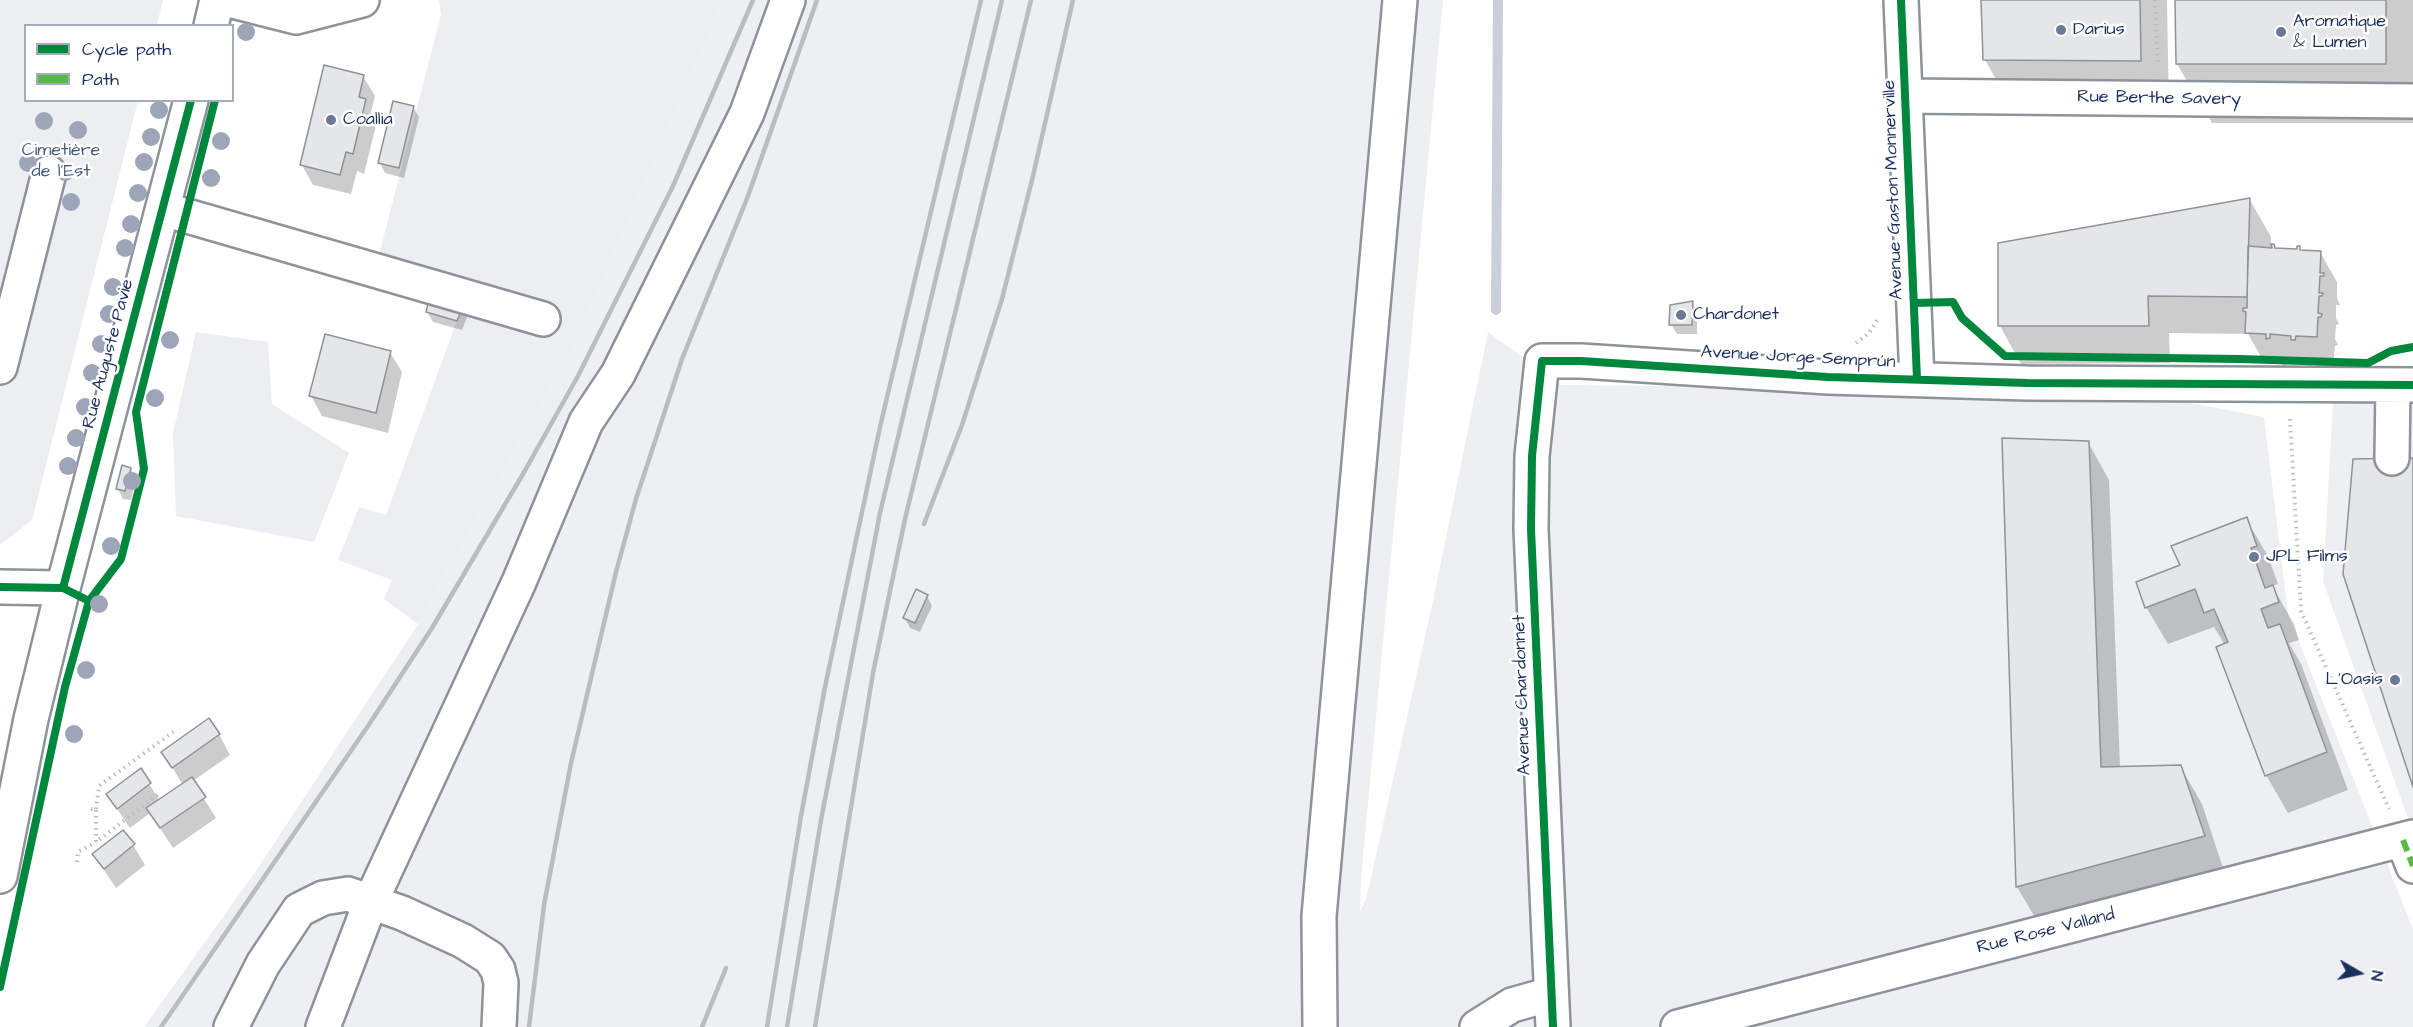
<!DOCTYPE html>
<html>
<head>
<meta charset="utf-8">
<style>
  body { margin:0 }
  #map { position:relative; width:2413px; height:1027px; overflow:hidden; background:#fff; font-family:"Architects Daughter",sans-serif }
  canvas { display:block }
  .legend { position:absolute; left:24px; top:24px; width:210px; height:78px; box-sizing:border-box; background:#fff; border:2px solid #a4acbf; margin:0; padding:8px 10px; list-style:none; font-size:18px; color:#1b2f5e }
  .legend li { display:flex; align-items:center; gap:12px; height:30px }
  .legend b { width:30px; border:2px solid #a4acbf }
  .north { position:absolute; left:2329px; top:943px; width:60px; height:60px; -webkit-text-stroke:4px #fff; paint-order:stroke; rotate:99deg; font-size:16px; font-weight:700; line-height:24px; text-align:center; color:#1b2f5e }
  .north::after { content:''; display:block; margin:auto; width:21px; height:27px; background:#1b2f5e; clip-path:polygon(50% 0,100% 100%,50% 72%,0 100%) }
</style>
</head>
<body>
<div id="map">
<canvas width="2413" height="1027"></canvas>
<ul class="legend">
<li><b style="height:8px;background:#00873e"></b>Cycle path</li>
<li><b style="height:8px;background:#58b947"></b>Path</li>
</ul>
<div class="north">N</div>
</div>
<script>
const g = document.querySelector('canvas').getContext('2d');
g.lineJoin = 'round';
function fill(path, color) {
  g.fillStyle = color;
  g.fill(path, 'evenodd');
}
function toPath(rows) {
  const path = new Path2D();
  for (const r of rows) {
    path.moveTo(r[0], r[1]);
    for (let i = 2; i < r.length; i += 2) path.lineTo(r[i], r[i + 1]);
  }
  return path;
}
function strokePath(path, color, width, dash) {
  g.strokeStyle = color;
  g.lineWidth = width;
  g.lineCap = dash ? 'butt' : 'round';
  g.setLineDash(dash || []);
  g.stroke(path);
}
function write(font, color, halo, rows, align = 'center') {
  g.font = font + ' "Architects Daughter",sans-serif';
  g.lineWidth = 5;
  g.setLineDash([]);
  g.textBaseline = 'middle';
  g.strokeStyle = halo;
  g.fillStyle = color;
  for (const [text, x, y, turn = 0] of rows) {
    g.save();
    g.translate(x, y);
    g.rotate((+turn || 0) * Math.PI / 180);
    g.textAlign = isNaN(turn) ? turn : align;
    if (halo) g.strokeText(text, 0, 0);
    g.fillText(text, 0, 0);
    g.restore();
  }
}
const built = toPath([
  [724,0,1443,0,1361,878,1360,911,1366,900,1433,601,1488,332,1561,385,2122,390,2264,417,2288,614,2413,929,2413,1027,144,1027,256,871,418,624,576,341],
  [2334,385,2413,385,2413,823,2410,824,2323,581]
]);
const green = toPath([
  [0,0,163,0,157,25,26,26,26,100,138,101,32,520,0,545],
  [439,0,724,0,576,341,418,624,384,599,392,580,338,560,359,507,386,515,464,301,375,270,441,15],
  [196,332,268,342,272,404,349,453,314,542,176,516,173,433]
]);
const shadow = toPath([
  [1982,0,2167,0,2169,110,2013,109,1985,60],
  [2177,0,2413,0,2413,123,2212,123,2177,64],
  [363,76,375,96,371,112,377,121,364,174,357,171,351,194,313,185,302,165],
  [413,107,419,117,404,178,385,173,380,163],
  [2250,200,2271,237,2271,246,2276,249,2298,251,2299,247,2301,251,2320,252,2337,282,2337,298,2340,305,2336,305,2336,318,2339,324,2336,325,2335,339,2338,345,2335,346,2333,367,2312,365,2312,369,2308,365,2286,364,2286,368,2284,368,2282,363,2264,362,2248,334,2169,333,2170,363,2021,364,2000,326,2000,244],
  [1692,303,1697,312,1697,334,1677,334,1671,324],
  [427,312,469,312,462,330,433,322],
  [390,352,402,372,388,433,322,416,311,396],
  [2003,440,2088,442,2109,480,2120,768,2180,766,2202,804,2225,874,2039,924,2017,887],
  [131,469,136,479,131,500,123,499,118,489],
  [2246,519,2268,556,2278,584,2272,586,2294,624,2299,640,2289,643,2301,664,2348,790,2288,813,2266,775,2225,645,2214,627,2168,644,2146,607,2182,566],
  [927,596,932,606,920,632,910,628,905,618],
  [219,734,230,755,193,781,216,818,173,848,150,813,130,828,108,795,140,770,160,801,183,785,163,752],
  [133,845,145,865,116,888,94,855]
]);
const stream = toPath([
  [1496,310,1498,0]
]);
const building = toPath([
  [1981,0,2140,0,2141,61,1983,60,1981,0],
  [2175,0,2386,0,2386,64,2176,64,2175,0],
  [324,65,364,75,359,97,366,99,353,154,346,152,340,175,300,165,324,65],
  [393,101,414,106,399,168,378,163,393,101],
  [2250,198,2247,297,2148,296,2149,326,1998,326,1998,243,2250,198],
  [2271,244,2274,244,2275,248,2297,249,2297,246,2300,246,2300,250,2321,251,2320,273,2324,273,2324,276,2320,276,2319,293,2323,293,2322,296,2319,296,2318,313,2322,314,2321,317,2318,317,2317,337,2296,336,2295,340,2291,340,2291,336,2270,334,2270,338,2266,339,2266,334,2245,333,2246,312,2243,311,2243,308,2247,308,2248,246,2272,248,2271,244],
  [431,291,465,301,457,321,426,312,431,291],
  [1693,301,1692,325,1669,325,1670,305,1693,301],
  [325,334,391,351,376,413,309,396,325,334],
  [2002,438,2089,441,2101,767,2181,765,2205,836,2016,887,2002,438],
  [2413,458,2413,787,2343,574,2353,459,2413,458],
  [122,465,131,468,125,491,116,489,122,465],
  [2247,517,2257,546,2251,548,2265,588,2273,585,2279,602,2261,609,2268,628,2280,624,2327,752,2265,776,2216,647,2228,642,2214,609,2204,613,2195,589,2145,608,2136,582,2180,565,2171,546,2247,517],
  [916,589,928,595,915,623,903,618,916,589],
  [209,718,220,734,172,768,161,752,209,718],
  [141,768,151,783,117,809,106,794,141,768],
  [192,777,206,797,160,828,146,808,192,777],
  [123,830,135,844,104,869,92,854,123,830]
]);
const path = toPath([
  [2155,0,2158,65],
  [1856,343,1869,333,1879,317],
  [2290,419,2301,611,2389,809],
  [91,809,96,810,99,786,176,730],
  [96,810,96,842,160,793],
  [77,862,78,852,96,842]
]);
const minor = toPath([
  [229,0,296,17,362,0],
  [1901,0,1917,379],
  [211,26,217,0],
  [1905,96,2413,101],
  [163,209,543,319],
  [0,367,49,173],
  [2392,458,2393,385],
  [0,587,63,588],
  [2403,840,2413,866],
  [0,876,31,719,63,588,191,100],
  [231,1027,263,964,299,910,323,898,348,894,402,913,463,941,490,958,498,970,501,983,499,1027],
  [323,1027,371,901,519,582,586,422,618,374,747,113,788,0],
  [1320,1027,1319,916,1400,0],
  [1477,1027,1512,1005,1551,994],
  [1553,1027,1531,529,1532,456,1542,361,1581,361,1828,377,2027,383,2413,385],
  [1678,1027,2413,837]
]);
const rail = toPath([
  [924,524,962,425,1002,299,1033,176,1073,0],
  [161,1027,368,726,432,628,523,474,578,376,673,186,753,0],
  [529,1027,544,905,571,763,616,572,636,499,682,359,748,196,817,0],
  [702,1027,726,968],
  [767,1027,801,816,825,687,880,427,981,0],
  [787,1027,821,820,880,513,1002,0],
  [815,1027,873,673,905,519,1031,0]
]);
const quiet = toPath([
  [2403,840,2413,866]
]);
const cycleway = toPath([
  [1901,0,1917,379],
  [1914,303,1953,302,1962,318,2005,356,2240,359,2368,363,2391,351,2413,347],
  [0,587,63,588,89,601],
  [63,588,191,100],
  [0,987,65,687,89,601,121,559,144,469,136,412,215,100],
  [1553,1027,1531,529,1532,456,1542,361,1581,361,1828,377,2027,383,2413,385]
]);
const trees = [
  [246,32],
  [159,110],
  [44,121],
  [78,130],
  [151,137],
  [221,141],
  [144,162],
  [28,163],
  [65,172],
  [211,178],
  [138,193],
  [71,202],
  [131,224],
  [125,248],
  [113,287],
  [109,314],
  [170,340],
  [101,344],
  [92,373],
  [155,398],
  [85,407],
  [76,438],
  [68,466],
  [132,481],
  [111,546],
  [99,604],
  [86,670],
  [74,734]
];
const markers = [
  [2061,30,6,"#6b7896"],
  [2281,32,6,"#6b7896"],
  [331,120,6,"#6b7896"],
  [1681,315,6,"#6b7896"],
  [2254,557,6,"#6b7896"],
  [2395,680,6,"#6b7896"]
];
const poiNames = [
  ["Aromatique",2293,22],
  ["& Lumen",2293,43],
  ["Darius",2073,30],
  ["Coallia",343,120],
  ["Chardonet",1693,315],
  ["JPL Films",2266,557],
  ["L'Oasis",2383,680,"right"]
];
const streetNames = [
  ["Rue Berthe Savery",2159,99,1],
  ["Avenue Gaston Monnerville",1894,190,-92],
  ["Rue Auguste Pavie",109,354,-75],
  ["Avenue Jorge Semprún",1798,358,3],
  ["Avenue Chardonnet",1523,695,-92],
  ["Rue Rose Valland",2046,932,-14]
];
const parkNames = [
  ["Cimetière",61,151],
  ["de l'Est",61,172]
];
fill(built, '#edeff3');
fill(green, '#edeef2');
fill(shadow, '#0003');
strokePath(stream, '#cbcfda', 10);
fill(building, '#e5e6e8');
strokePath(building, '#8e929a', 1.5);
strokePath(minor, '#8e929a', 38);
strokePath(path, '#b9bcc1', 4, [1.5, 4.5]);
strokePath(minor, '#fff', 33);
strokePath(rail, '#b9bcc1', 4.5);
strokePath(quiet, '#58b947', 6, [12, 6]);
strokePath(cycleway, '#00873e', 8);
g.fillStyle = '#9da5b9';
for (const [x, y] of trees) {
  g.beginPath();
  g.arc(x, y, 9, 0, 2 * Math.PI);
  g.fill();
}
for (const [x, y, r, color] of markers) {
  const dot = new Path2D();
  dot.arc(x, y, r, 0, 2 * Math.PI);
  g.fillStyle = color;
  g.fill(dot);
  strokePath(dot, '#fff', 2);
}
write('18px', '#1b2f5e', '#fff', poiNames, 'left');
write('18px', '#1b2f5e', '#fff', streetNames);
write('18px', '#4c5c80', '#fff', parkNames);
</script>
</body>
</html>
